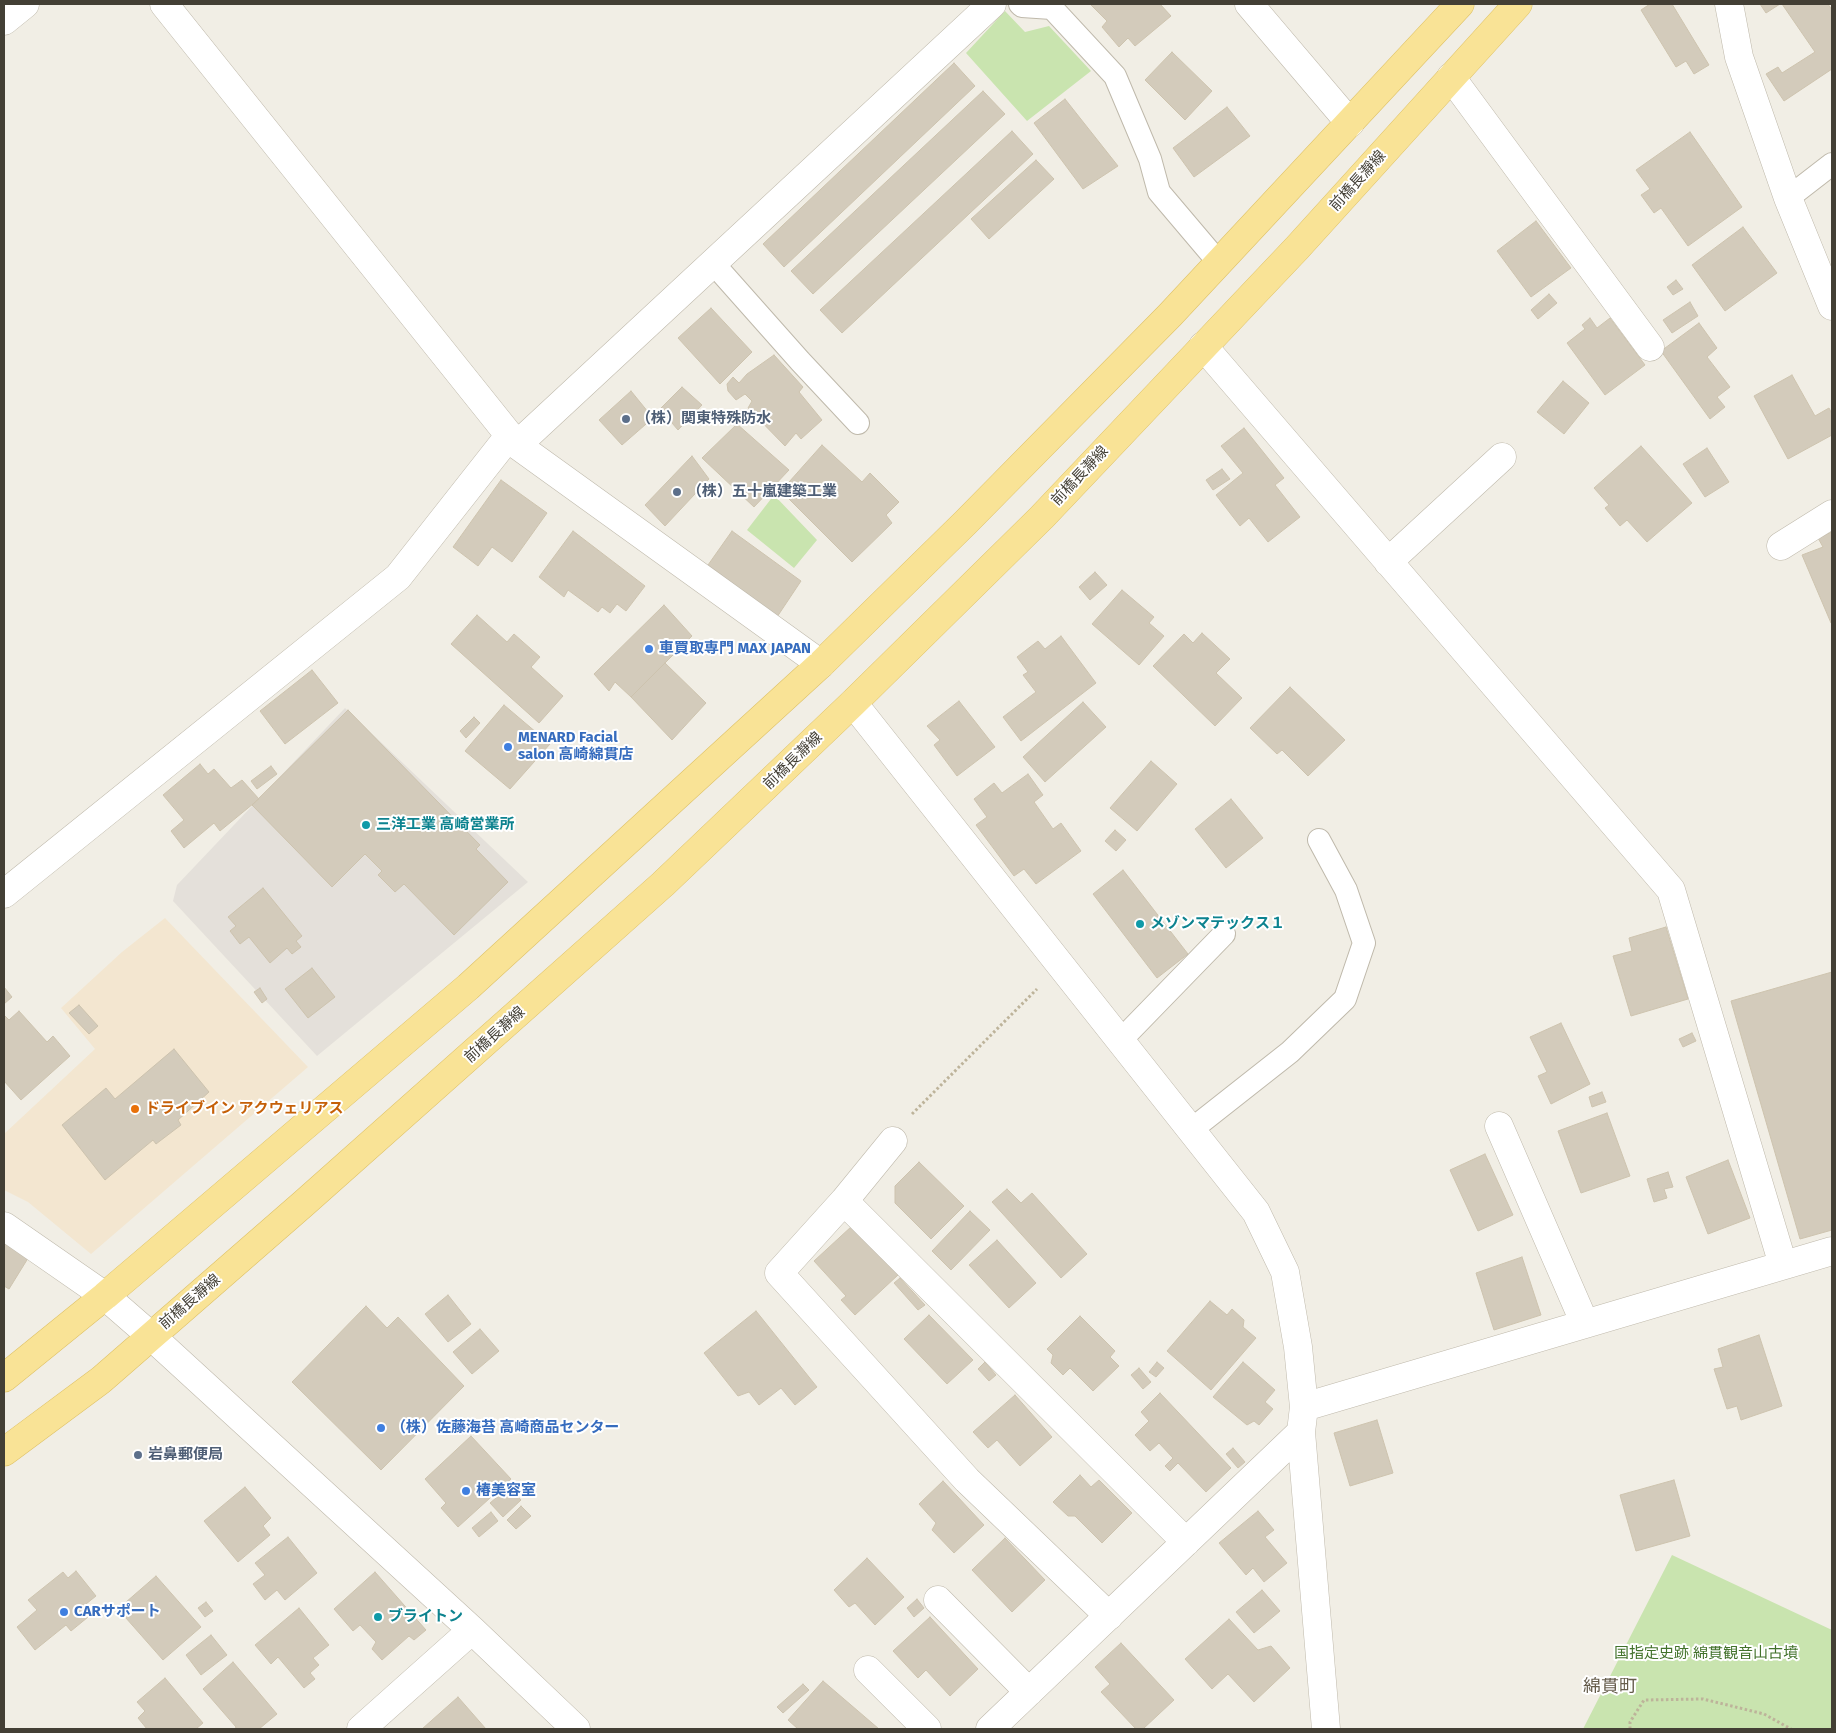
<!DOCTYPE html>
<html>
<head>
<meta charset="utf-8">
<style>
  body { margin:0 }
  #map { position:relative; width:1836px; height:1733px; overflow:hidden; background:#f1eee5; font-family:"Fira Sans",sans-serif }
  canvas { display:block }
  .frame { position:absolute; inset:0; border:5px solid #433f35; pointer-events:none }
</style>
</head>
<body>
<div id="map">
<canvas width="1836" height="1733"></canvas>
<div class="frame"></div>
</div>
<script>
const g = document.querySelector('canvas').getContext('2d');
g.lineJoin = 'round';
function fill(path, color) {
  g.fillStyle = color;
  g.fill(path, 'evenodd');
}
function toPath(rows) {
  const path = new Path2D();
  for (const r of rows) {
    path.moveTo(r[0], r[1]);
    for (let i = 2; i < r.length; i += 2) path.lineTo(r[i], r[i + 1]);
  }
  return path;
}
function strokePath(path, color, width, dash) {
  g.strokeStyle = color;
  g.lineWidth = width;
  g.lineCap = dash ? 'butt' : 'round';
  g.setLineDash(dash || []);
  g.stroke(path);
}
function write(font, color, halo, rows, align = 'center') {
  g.font = font + ' "Fira Sans","Noto Sans JP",sans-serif';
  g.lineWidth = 4;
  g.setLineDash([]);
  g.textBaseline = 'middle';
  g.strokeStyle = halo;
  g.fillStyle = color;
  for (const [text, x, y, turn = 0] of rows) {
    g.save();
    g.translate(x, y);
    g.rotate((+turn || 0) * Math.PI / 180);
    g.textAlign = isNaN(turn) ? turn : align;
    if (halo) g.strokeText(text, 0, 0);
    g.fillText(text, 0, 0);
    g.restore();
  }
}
const commercial = toPath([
  [165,918,308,1067,91,1254,28,1202,4,1190,4,1134,95,1049,61,1008,122,952]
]);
const industrial = toPath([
  [345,708,528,882,317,1056,173,901,177,885]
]);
const green = toPath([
  [1005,11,1025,32,1049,26,1091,71,1027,121,966,53],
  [774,495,817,540,794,568,747,530],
  [1672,1555,1832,1630,1832,1729,1583,1729]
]);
const building = toPath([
  [1090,4,1160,4,1171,16,1135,46,1128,38,1119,47,1102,27,1107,21,1090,4],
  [1650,4,1672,4,1709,65,1694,74,1686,61,1676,67,1641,10,1650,4],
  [1760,4,1780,4,1766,13,1760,4],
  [1782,4,1828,4,1832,10,1832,69,1784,101,1766,74,1778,67,1782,73,1815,52,1782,4],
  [1172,52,1212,91,1185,120,1145,80,1172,52],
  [954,63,975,86,784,267,763,244,954,63],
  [983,91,1005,114,813,294,791,271,983,91],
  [1065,99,1118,166,1083,189,1034,123,1065,99],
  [1227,107,1250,136,1194,177,1173,148,1227,107],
  [1012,131,1033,154,842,333,820,310,1012,131],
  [1690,132,1742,207,1688,246,1661,208,1654,213,1641,195,1650,189,1636,170,1690,132],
  [1036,160,1054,179,989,239,971,219,1036,160],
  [1536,221,1571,268,1531,297,1497,251,1536,221],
  [1743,227,1777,273,1725,311,1692,265,1743,227],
  [1676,280,1683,289,1673,295,1667,287,1676,280],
  [1549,294,1557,303,1538,319,1531,310,1549,294],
  [1690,302,1698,316,1672,333,1663,320,1690,302],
  [711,308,752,352,720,384,678,338,711,308],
  [1590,318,1597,328,1610,318,1645,365,1605,395,1567,343,1585,329,1582,325,1590,318],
  [1699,323,1717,348,1707,357,1730,387,1717,397,1725,407,1710,419,1661,351,1699,323],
  [774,355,803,387,799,392,822,420,801,439,796,433,785,446,748,408,752,401,745,394,736,400,728,391,727,384,733,377,739,383,747,374,774,355],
  [1792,375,1815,416,1829,408,1832,414,1832,435,1788,459,1754,396,1792,375],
  [1563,381,1589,403,1564,434,1537,412,1563,381],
  [682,387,702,405,678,430,660,409,682,387],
  [631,391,653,418,622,445,599,420,631,391],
  [737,424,789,470,754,507,702,458,737,424],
  [1244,428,1284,478,1275,485,1300,517,1268,542,1249,518,1240,526,1216,495,1243,473,1221,446,1244,428],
  [822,445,862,482,870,473,899,502,886,515,892,523,852,562,781,491,822,445],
  [1641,446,1692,503,1647,542,1627,520,1620,526,1605,508,1609,505,1594,488,1641,446],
  [1707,448,1729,482,1705,497,1683,464,1707,448],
  [692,456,709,479,665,526,645,505,692,456],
  [1222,469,1230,479,1213,490,1206,480,1222,469],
  [501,480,547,513,512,562,492,547,478,566,453,547,501,480],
  [573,531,645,586,626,611,617,604,610,613,602,607,598,612,568,590,564,597,539,577,573,531],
  [732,531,801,581,777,617,708,565,732,531],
  [1832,532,1832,623,1831,623,1802,555,1823,547,1818,538,1832,532],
  [1095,572,1107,585,1090,600,1079,587,1095,572],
  [1122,590,1154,617,1149,623,1164,636,1139,665,1092,624,1122,590],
  [664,605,692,636,631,697,615,682,609,691,594,674,664,605],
  [477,615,507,642,514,634,540,657,531,667,563,696,539,723,451,644,477,615],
  [1202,633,1230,659,1216,673,1242,698,1215,726,1153,666,1184,634,1193,643,1202,633],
  [1061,636,1096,683,1021,741,1003,717,1036,692,1023,675,1028,672,1017,657,1038,641,1045,649,1061,636],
  [665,663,706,703,672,740,631,697,665,663],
  [312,670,338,703,285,744,260,711,312,670],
  [1290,687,1345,740,1308,776,1282,750,1277,754,1250,728,1290,687],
  [959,701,995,747,957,776,934,745,940,740,927,726,959,701],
  [1083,702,1106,727,1045,782,1023,757,1083,702],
  [504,705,550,744,510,789,465,751,504,705],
  [348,710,480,845,476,849,508,882,454,935,404,884,395,892,378,875,382,871,365,854,332,887,252,805,348,710],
  [474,717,480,723,466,738,460,731,474,717],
  [1151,761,1177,784,1137,831,1110,808,1151,761],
  [200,764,208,774,214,769,231,788,242,780,259,799,220,831,214,823,184,848,171,831,184,820,163,795,200,764],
  [271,766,277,774,257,789,251,781,271,766],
  [1028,774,1043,795,1034,802,1053,829,1061,823,1081,851,1036,884,1024,869,1014,876,976,825,987,817,974,799,994,783,1002,793,1028,774],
  [1231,799,1263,838,1226,868,1195,829,1231,799],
  [1115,830,1126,840,1116,851,1105,841,1115,830],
  [1123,870,1188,954,1157,978,1093,894,1123,870],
  [263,888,302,936,296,941,301,947,292,954,287,948,270,963,249,937,240,944,230,931,236,926,228,917,263,888],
  [1666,927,1688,999,1631,1016,1613,956,1632,951,1629,938,1666,927],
  [312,968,335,997,308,1018,285,989,312,968],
  [1832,972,1832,1230,1800,1239,1731,1001,1832,972],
  [4,987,12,997,4,1004,4,987],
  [260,988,267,999,262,1003,254,992,260,988],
  [79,1005,98,1026,89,1034,69,1013,79,1005],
  [19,1011,47,1042,53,1036,70,1056,21,1100,4,1081,4,1015,9,1020,19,1011],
  [1561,1023,1590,1084,1551,1104,1538,1076,1547,1072,1530,1037,1561,1023],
  [1692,1033,1696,1041,1683,1047,1679,1039,1692,1033],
  [174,1049,209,1092,178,1120,181,1125,156,1144,153,1140,105,1180,62,1125,106,1088,115,1099,174,1049],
  [1602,1092,1606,1102,1592,1107,1589,1097,1602,1092],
  [1607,1113,1630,1176,1581,1193,1558,1131,1607,1113],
  [1485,1154,1513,1215,1478,1231,1450,1170,1485,1154],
  [1728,1160,1750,1218,1708,1234,1686,1177,1728,1160],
  [919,1162,964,1206,931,1239,895,1203,895,1186,919,1162],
  [1668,1172,1673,1187,1664,1189,1667,1198,1654,1202,1647,1179,1668,1172],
  [1007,1189,1021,1203,1032,1193,1087,1254,1061,1278,992,1202,1007,1189],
  [970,1211,990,1230,951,1270,932,1251,970,1211],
  [852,1226,898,1275,855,1315,841,1300,846,1296,814,1261,852,1226],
  [4,1238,30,1255,9,1289,4,1286,4,1238],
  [997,1240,1036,1283,1009,1308,969,1265,997,1240],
  [1522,1257,1541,1315,1494,1330,1476,1273,1522,1257],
  [900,1278,925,1305,918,1310,894,1283,900,1278],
  [448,1295,471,1324,448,1342,425,1314,448,1295],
  [1210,1301,1227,1315,1232,1309,1244,1320,1243,1327,1256,1338,1211,1390,1167,1351,1210,1301],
  [366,1306,387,1328,398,1317,464,1386,381,1470,292,1382,366,1306],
  [756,1311,817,1387,795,1405,781,1388,759,1405,749,1392,738,1396,704,1353,756,1311],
  [929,1315,973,1360,947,1384,904,1339,929,1315],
  [1080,1316,1115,1351,1110,1357,1119,1366,1093,1391,1070,1368,1063,1375,1051,1363,1053,1355,1047,1349,1080,1316],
  [480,1329,499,1351,472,1374,453,1352,480,1329],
  [1759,1335,1782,1406,1741,1420,1737,1406,1727,1409,1714,1369,1723,1367,1718,1349,1759,1335],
  [985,1362,996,1375,989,1381,978,1369,985,1362],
  [1157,1362,1164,1368,1156,1377,1149,1372,1157,1362],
  [1243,1362,1275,1390,1265,1402,1273,1409,1259,1425,1254,1421,1247,1425,1213,1397,1243,1362],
  [1139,1368,1151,1382,1143,1389,1131,1375,1139,1368],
  [1160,1393,1231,1468,1206,1492,1178,1463,1170,1471,1165,1466,1173,1458,1159,1443,1150,1451,1135,1435,1149,1421,1141,1412,1160,1393],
  [1015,1395,1052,1437,1020,1466,997,1440,988,1448,973,1432,1015,1395],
  [1377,1420,1393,1473,1350,1486,1334,1433,1377,1420],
  [471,1436,511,1479,458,1527,441,1508,446,1503,425,1479,471,1436],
  [1233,1448,1245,1462,1238,1468,1226,1454,1233,1448],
  [1080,1475,1091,1487,1099,1480,1132,1513,1102,1543,1075,1516,1068,1516,1053,1502,1080,1475],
  [1674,1480,1690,1536,1636,1551,1620,1495,1674,1480],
  [943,1481,984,1525,954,1553,932,1530,936,1523,919,1504,943,1481],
  [245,1487,271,1518,263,1526,270,1535,238,1562,204,1521,245,1487],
  [509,1487,521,1500,503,1517,490,1503,509,1487],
  [521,1506,531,1516,516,1529,507,1520,521,1506],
  [1258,1511,1274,1530,1265,1537,1287,1563,1264,1582,1253,1568,1246,1575,1219,1543,1258,1511],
  [491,1512,498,1521,479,1537,472,1528,491,1512],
  [288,1537,317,1573,285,1600,277,1590,265,1600,253,1584,265,1575,255,1563,288,1537],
  [1005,1538,1045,1580,1012,1612,972,1570,1005,1538],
  [867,1558,904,1597,875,1625,855,1603,849,1607,834,1590,867,1558],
  [76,1571,96,1596,86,1604,93,1613,71,1631,66,1625,35,1650,17,1627,37,1610,28,1600,63,1572,68,1578,76,1571],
  [375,1572,426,1630,414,1640,409,1636,382,1660,372,1649,376,1642,360,1625,353,1631,334,1609,375,1572],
  [156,1576,201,1627,163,1660,118,1609,156,1576],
  [1262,1590,1280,1611,1254,1633,1236,1612,1262,1590],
  [917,1599,924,1608,914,1617,907,1608,917,1599],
  [206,1602,213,1611,205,1617,198,1608,206,1602],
  [299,1608,329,1645,313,1658,319,1665,310,1673,315,1679,304,1688,278,1657,271,1664,255,1645,299,1608],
  [930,1617,978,1669,950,1696,926,1670,918,1678,893,1651,930,1617],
  [1229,1619,1258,1650,1271,1646,1290,1668,1254,1702,1228,1674,1212,1689,1185,1659,1229,1619],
  [211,1635,227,1655,201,1675,186,1655,211,1635],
  [1121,1643,1174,1700,1143,1729,1136,1729,1101,1692,1110,1684,1095,1667,1121,1643],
  [233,1662,277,1714,259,1729,235,1729,236,1727,203,1689,233,1662],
  [165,1678,203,1723,196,1729,147,1729,138,1718,145,1711,137,1702,165,1678],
  [823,1681,879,1729,798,1729,788,1720,823,1681],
  [803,1684,809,1690,783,1713,777,1707,803,1684],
  [458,1697,486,1729,422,1729,458,1697]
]);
const path = toPath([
  [912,1114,1037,989],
  [1630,1729,1630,1722,1644,1700,1703,1699,1764,1714,1791,1729]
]);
const service = toPath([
  [1020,4,1022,6,1052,8,1115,76,1150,159,1159,192,1220,264],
  [1788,198,1832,164],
  [713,263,800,361,858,423],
  [1120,1041,1224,934],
  [1191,1130,1290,1052,1345,999,1364,943,1346,890,1319,840]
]);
const minor = toPath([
  [164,4,517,445,821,664],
  [1249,4,1350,123],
  [1729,4,1739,57,1788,198,1832,306],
  [1451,77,1650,347],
  [1203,346,1671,890,1783,1265],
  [517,445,992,4],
  [1781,546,1832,514],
  [1388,562,1502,457],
  [853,703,1256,1212,1285,1272,1298,1347,1304,1407,1301,1432,1326,1729],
  [4,894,398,577,509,436],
  [1499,1126,1585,1324],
  [893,1141,844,1201,1186,1542],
  [844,1201,779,1273,967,1480,1109,1616],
  [4,1226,105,1296,151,1336,472,1630,576,1729],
  [1304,1407,1832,1251],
  [938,1600,1029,1692],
  [868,1670,927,1729],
  [361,1729,472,1630],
  [990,1729,1301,1432]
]);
const tertiary = toPath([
  [4,21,25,4]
]);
const primary = toPath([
  [4,1378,105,1296,468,987,821,664,966,522,1170,315,1460,4],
  [4,1452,101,1380,303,1204,663,884,853,703,1042,517,1297,248,1518,4]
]);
const markers = [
  [626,419,5,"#5c6f8a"],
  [677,492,5,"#5c6f8a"],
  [649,649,5,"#3f7fe0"],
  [508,747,5,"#3f7fe0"],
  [366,825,5,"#0f9aa8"],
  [1140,924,5,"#0f9aa8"],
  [135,1109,5,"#e8710a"],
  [381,1428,5,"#3f7fe0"],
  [138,1455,5,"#5c6f8a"],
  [466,1491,5,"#3f7fe0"],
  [64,1612,5,"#3f7fe0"],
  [378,1617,5,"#0f9aa8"]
];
const streetNames = [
  ["前橋長瀞線",1358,181,-48],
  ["前橋長瀞線",1080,476,-47],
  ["前橋長瀞線",793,761,-44],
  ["前橋長瀞線",495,1035,-42],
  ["前橋長瀞線",190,1302,-41]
];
const serviceNames = [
  ["（株）関東特殊防水",636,419],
  ["（株）五十嵐建築工業",687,492],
  ["岩鼻郵便局",148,1455]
];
const shopNames = [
  ["車買取専門 MAX JAPAN",659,649],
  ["MENARD Facial",518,738],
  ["salon 高崎綿貫店",518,755],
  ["（株）佐藤海苔 高崎商品センター",391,1428],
  ["椿美容室",476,1491],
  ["CARサポート",74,1612]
];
const cultureNames = [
  ["三洋工業 高崎営業所",376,825],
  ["メゾンマテックス１",1150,924],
  ["ブライトン",388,1617]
];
const foodNames = [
  ["ドライブイン アクウェリアス",145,1109]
];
const parkNames = [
  ["国指定史跡 綿貫観音山古墳",1706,1654]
];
const quarterNames = [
  ["綿貫町",1610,1687]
];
fill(commercial, '#f3e6d0');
fill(industrial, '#e4e0da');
fill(green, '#c9e4af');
fill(building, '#d3cbbb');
strokePath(building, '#cdc3ae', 1);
strokePath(service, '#bfb9ab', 24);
strokePath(minor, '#bfb9ab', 29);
strokePath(tertiary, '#bfb9ab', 29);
strokePath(primary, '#dec166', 29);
strokePath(path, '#bdb39a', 3, [2.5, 2.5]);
strokePath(service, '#fff', 22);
strokePath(minor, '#fff', 28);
strokePath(tertiary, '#fff', 28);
strokePath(primary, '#f9e396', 28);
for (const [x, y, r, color] of markers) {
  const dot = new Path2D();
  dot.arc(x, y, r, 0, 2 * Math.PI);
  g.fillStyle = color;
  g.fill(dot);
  strokePath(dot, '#fff', 2);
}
write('15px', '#433f35', '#fff', streetNames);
write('bold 15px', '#4e5e75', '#fff', serviceNames, 'left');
write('bold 15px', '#366cbe', '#fff', shopNames, 'left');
write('bold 15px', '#0d838f', '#fff', cultureNames, 'left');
write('bold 15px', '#c56008', '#fff', foodNames, 'left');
write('15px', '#42722b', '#fff', parkNames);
write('18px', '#665d4c', '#fff', quarterNames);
</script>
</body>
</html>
